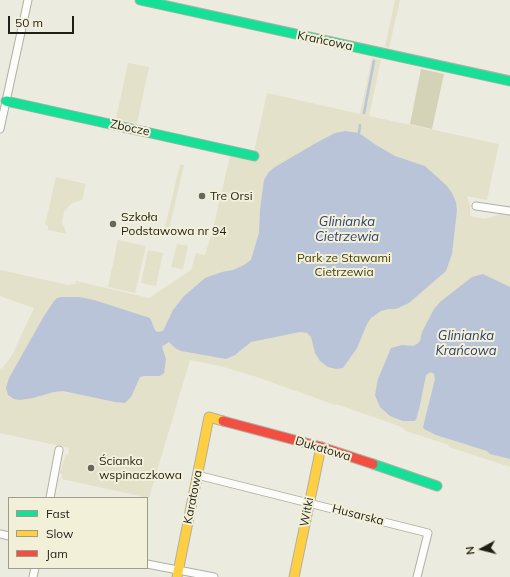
<!DOCTYPE html>
<html>
<head>
<meta charset="utf-8">
<style>
  body { margin:0 }
  #map { position:relative; width:510px; height:577px; overflow:hidden; background:#ecebdf; font-family:Mulish,sans-serif }
  canvas { display:block }
  .legend { position:absolute; left:8px; top:497px; width:140px; height:72px; box-sizing:border-box; background:#f2f0d9; border:1px solid #9e9c8b; margin:0; padding:5px 7px; list-style:none; font-size:12px; color:#201f17 }
  .legend li { display:flex; align-items:center; gap:8px; height:20px }
  .legend b { width:20px; border:1px solid #9e9c8b }
  .north { position:absolute; left:462px; top:529px; width:40px; height:40px; -webkit-text-stroke:3px #f2f0d9; paint-order:stroke; rotate:263deg; font-size:11px; font-weight:700; line-height:16px; text-align:center; color:#201f17 }
  .north::after { content:''; display:block; margin:auto; width:14px; height:18px; background:#201f17; clip-path:polygon(50% 0,100% 100%,50% 72%,0 100%) }
  .scale { position:absolute; left:8px; top:16px; width:66px; height:18px; box-sizing:border-box; border:2px solid #201f17; border-top:0; padding-left:5px; font-size:12px; line-height:14px; white-space:nowrap; color:#201f17; -webkit-text-stroke:3px #f2f0d9; paint-order:stroke }
</style>
</head>
<body>
<div id="map">
<canvas width="510" height="577"></canvas>
<ul class="legend">
<li><b style="height:5px;background:#16e098"></b>Fast</li>
<li><b style="height:5px;background:#ffcf43"></b>Slow</li>
<li><b style="height:5px;background:#f24e42"></b>Jam</li>
</ul>
<div class="north">N</div>
<div class="scale">50 m</div>
</div>
<script>
const g = document.querySelector('canvas').getContext('2d');
g.lineJoin = 'round';
function fill(path, color) {
  g.fillStyle = color;
  g.fill(path, 'evenodd');
}
function toPath(rows) {
  const path = new Path2D();
  for (const r of rows) {
    path.moveTo(r[0], r[1]);
    for (let i = 2; i < r.length; i += 2) path.lineTo(r[i], r[i + 1]);
  }
  return path;
}
function strokePath(path, color, width, dash) {
  g.strokeStyle = color;
  g.lineWidth = width;
  g.lineCap = dash ? 'butt' : 'round';
  g.setLineDash(dash || []);
  g.stroke(path);
}
function write(font, color, halo, rows, align = 'center') {
  g.font = font + ' Mulish,sans-serif';
  g.lineWidth = 4;
  g.setLineDash([]);
  g.textBaseline = 'middle';
  g.strokeStyle = halo;
  g.fillStyle = color;
  for (const [text, x, y, turn = 0] of rows) {
    g.save();
    g.translate(x, y);
    g.rotate((+turn || 0) * Math.PI / 180);
    g.textAlign = isNaN(turn) ? turn : align;
    if (halo) g.strokeText(text, 0, 0);
    g.fillText(text, 0, 0);
    g.restore();
  }
}
const green = toPath([
  [395,0,400,0,389,48,385,47],
  [372,58,381,60,369,116,499,144,487,200,467,196,470,207,470,216,485,219,502,214,510,215,510,467,449,447,449,445,406,431,399,426,336,404,335,405,257,377,220,366,190,360,149,498,62,479,62,474,60,473,65,456,68,454,69,448,0,433,0,368,2,369,12,355,34,308,0,296,0,270,68,285,75,284,76,281,149,298,191,270,196,253,205,255,213,229,230,156,252,161,267,93,360,114],
  [128,63,149,67,137,123,116,119],
  [180,164,184,165,169,229,165,228],
  [56,177,86,184,82,200,72,203,64,212,62,222,67,234,48,230,48,226,45,225],
  [118,240,146,246,135,293,108,287],
  [177,244,188,246,183,269,171,267],
  [148,250,163,253,156,286,141,283]
]);
const forest = toPath([
  [421,69,444,74,432,129,410,124]
]);
const water = toPath([
  [345,131,359,133,376,145,395,156,425,166,447,186,452,193,456,202,457,210,452,254,446,271,409,303,396,309,389,309,381,311,371,318,367,324,357,348,343,368,336,369,328,367,320,361,315,353,311,337,307,333,300,332,251,342,235,355,226,359,181,351,175,348,169,342,163,346,162,347,166,359,164,373,160,376,144,376,140,377,131,397,125,403,115,402,63,391,54,392,33,398,20,400,14,399,8,395,6,388,9,378,44,316,54,301,57,298,62,297,79,297,94,300,150,318,155,330,157,332,163,331,173,310,184,296,205,278,222,272,233,270,244,265,251,260,259,233,260,210,264,180,269,172,275,167,316,143,335,133],
  [483,274,510,287,510,459,490,454,487,451,436,435,424,429,423,427,435,379,434,374,431,372,426,375,420,405,416,420,414,421,403,421,390,416,380,407,375,395,378,379,391,348,402,345,413,346,417,344,420,341,422,332,434,309,440,302,472,277]
]);
const stream = toPath([
  [364,113,374,61],
  [359,133,360,125]
]);
const street = toPath([
  [0,129,28,0],
  [476,206,510,211],
  [197,475,428,533,417,577],
  [50,498,59,450],
  [0,534,9,536],
  [147,564,214,577],
  [33,577,35,568]
]);
const fast = toPath([
  [140,0,510,81],
  [6,101,254,156],
  [373,464,437,486]
]);
const slow = toPath([
  [177,577,209,417,223,421],
  [294,577,321,447]
]);
const jam = toPath([
  [223,421,321,447,373,464]
]);
const markers = [
  [202,196,4,"#67665d"],
  [113,224,4,"#67665d"],
  [91,468,4,"#67665d"]
];
const streetNames = [
  ["Krańcowa",325,41,12],
  ["Zbocze",130,128,12],
  ["Dukatowa",323,449,17],
  ["Karatowa",193,497,-79],
  ["Witki",307,512,-79],
  ["Husarska",358,515,14]
];
const poiNames = [
  ["Tre Orsi",210,196],
  ["Szkoła",121,217],
  ["Podstawowa nr 94",121,231],
  ["Ścianka",99,461],
  ["wspinaczkowa",99,475]
];
const parkNames = [
  ["Park ze Stawami",344,258],
  ["Cietrzewia",344,272]
];
const waterNames = [
  ["Glinianka",347,222],
  ["Cietrzewia",347,237],
  ["Glinianka",466,336],
  ["Krańcowa",466,351]
];
fill(green, '#e3e1c9');
fill(forest, '#d5d3b7');
fill(water, '#b9c4d9');
strokePath(stream, '#b9c4d9', 2.5);
strokePath(street, '#b0afa5', 9);
strokePath(fast, '#b0afa5', 11);
strokePath(slow, '#b0afa5', 11);
strokePath(jam, '#b0afa5', 11);
strokePath(street, '#fcfcfa', 7);
strokePath(fast, '#16e098', 9);
strokePath(slow, '#ffcf43', 9);
strokePath(jam, '#f24e42', 9);
for (const [x, y, r, color] of markers) {
  const dot = new Path2D();
  dot.arc(x, y, r, 0, 2 * Math.PI);
  g.fillStyle = color;
  g.fill(dot);
  strokePath(dot, '#f2f0d9', 1.5);
}
write('12px', '#201f17', '#f2f0d9', streetNames);
write('12px', '#201f17', '#f2f0d9', poiNames, 'left');
write('12px', '#47410f', '#f2f0d9', parkNames);
write('italic 13px', '#2e4070', '#f2f0d9', waterNames);
</script>
</body>
</html>
